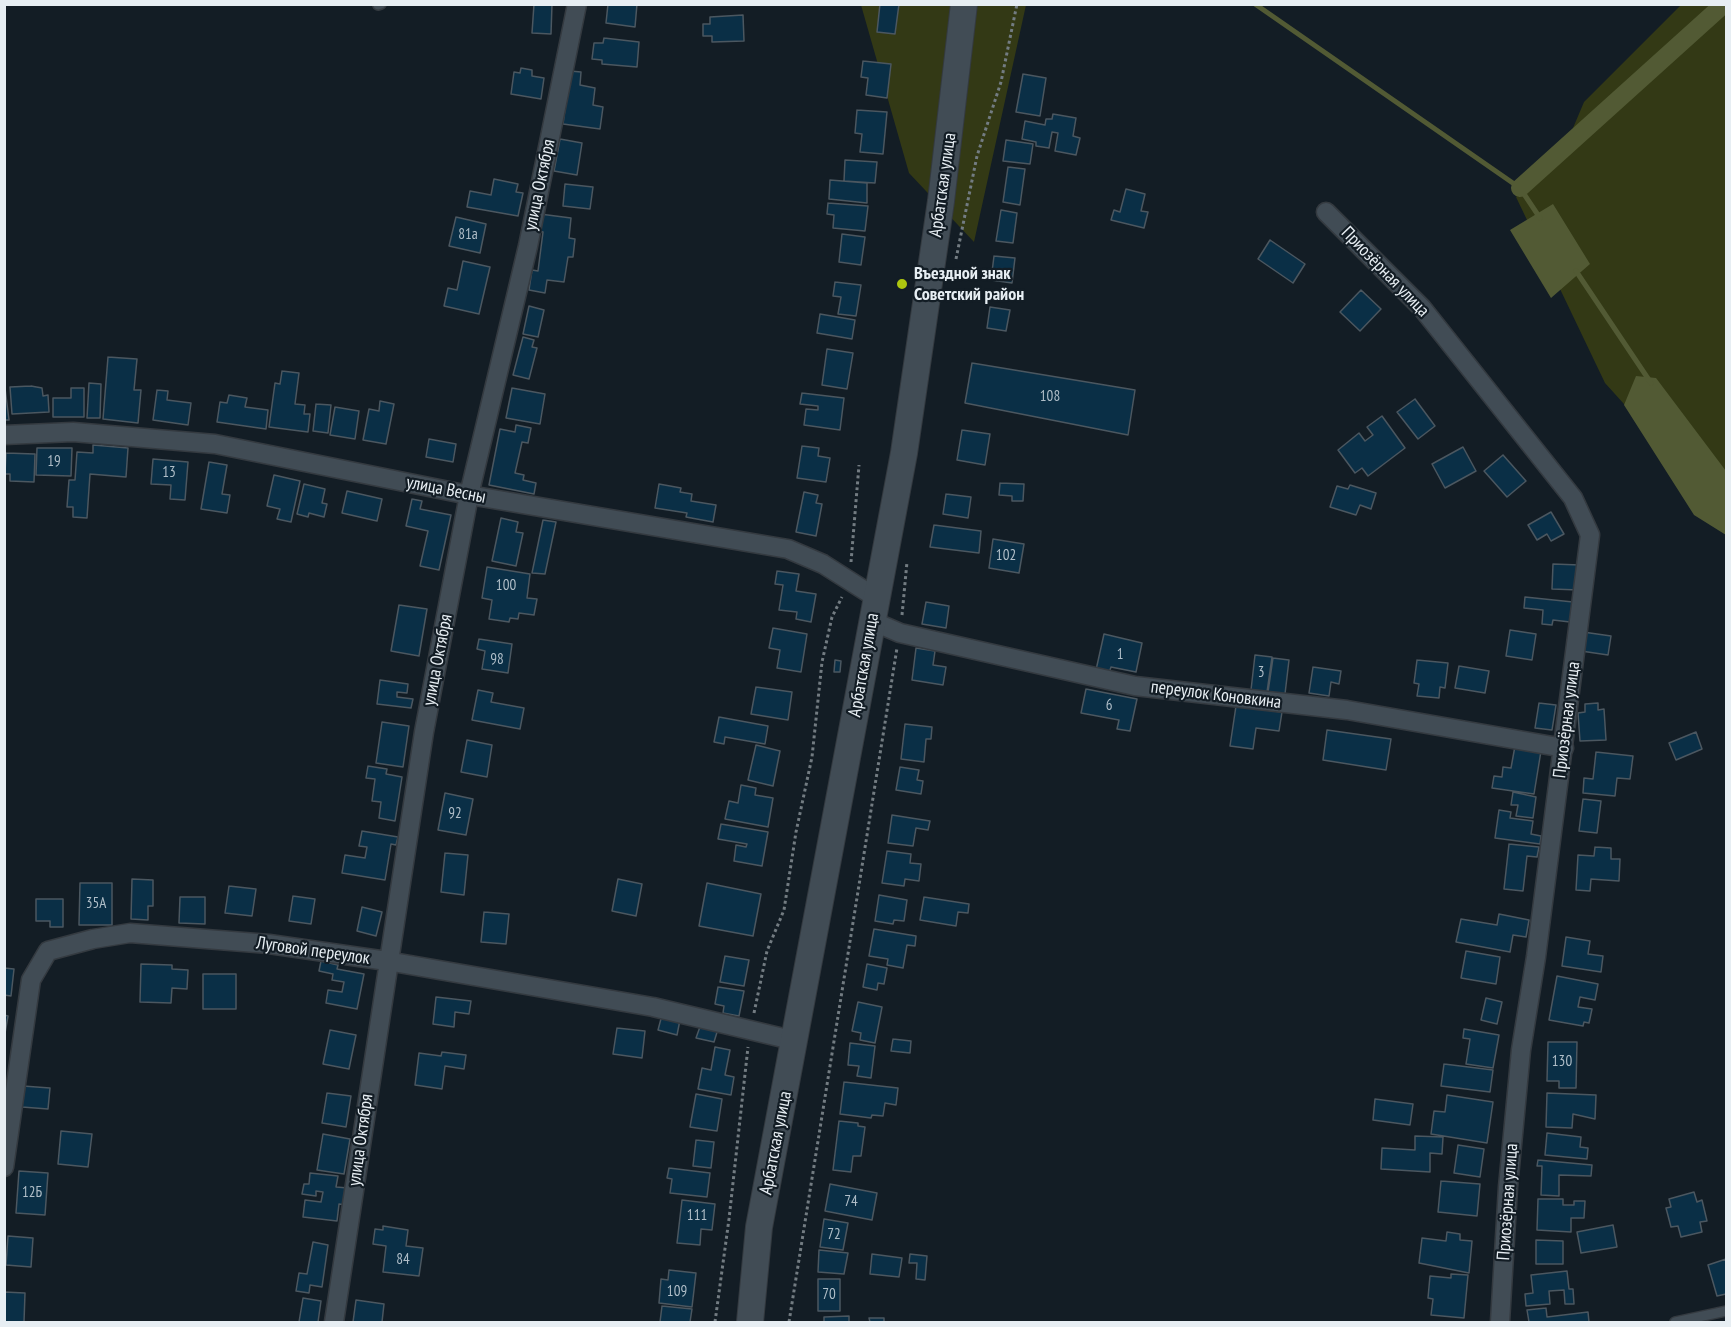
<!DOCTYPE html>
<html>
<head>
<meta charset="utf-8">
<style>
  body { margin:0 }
  #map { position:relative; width:1731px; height:1327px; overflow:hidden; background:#131d25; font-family:"PT Sans Narrow",sans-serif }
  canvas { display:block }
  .frame { position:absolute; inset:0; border:6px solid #e7eef3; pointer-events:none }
</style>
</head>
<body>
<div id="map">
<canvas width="1731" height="1327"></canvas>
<div class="frame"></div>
</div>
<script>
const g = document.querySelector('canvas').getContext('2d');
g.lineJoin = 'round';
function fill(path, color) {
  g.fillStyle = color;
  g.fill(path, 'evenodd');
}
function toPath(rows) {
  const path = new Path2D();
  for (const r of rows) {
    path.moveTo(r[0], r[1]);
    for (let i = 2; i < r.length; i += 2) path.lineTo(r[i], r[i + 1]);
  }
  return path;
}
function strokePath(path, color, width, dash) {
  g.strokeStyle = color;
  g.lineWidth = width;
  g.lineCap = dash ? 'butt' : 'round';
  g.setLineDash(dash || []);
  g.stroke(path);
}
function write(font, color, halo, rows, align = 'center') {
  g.font = font + ' "PT Sans Narrow",sans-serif';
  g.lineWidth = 4.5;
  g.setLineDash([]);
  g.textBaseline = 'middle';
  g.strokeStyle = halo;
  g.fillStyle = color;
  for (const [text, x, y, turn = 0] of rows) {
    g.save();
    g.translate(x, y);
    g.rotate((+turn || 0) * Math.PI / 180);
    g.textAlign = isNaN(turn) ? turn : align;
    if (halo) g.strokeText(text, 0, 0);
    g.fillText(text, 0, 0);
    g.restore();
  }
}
const green = toPath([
  [861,5,1026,5,974,242,909,173],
  [1681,5,1726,5,1726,517,1605,383,1516,197,1583,133,1573,128,1584,102]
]);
const water = toPath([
  [1553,204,1590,264,1551,298,1510,230],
  [1636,376,1656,378,1726,471,1726,535,1694,515,1624,405]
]);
const stream = toPath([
  [1255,4,1520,188,1540,218],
  [1576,271,1651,383]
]);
const canal = toPath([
  [1520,188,1724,4]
]);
const building = toPath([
  [534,4,552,4,551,34,532,33,534,4],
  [608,4,637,4,635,27,606,23,608,4],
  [880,4,899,4,895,34,877,32,880,4],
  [743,15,744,41,712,42,712,36,703,36,703,24,710,24,710,17,743,15],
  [604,38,639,42,637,67,602,64,602,60,592,59,594,43,603,43,604,38],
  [863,61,891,64,887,98,866,95,868,78,861,77,863,61],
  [521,68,532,70,532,76,544,78,541,99,511,94,514,72,520,73,521,68],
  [570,71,581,72,580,85,595,88,593,105,603,107,600,129,563,124,570,71],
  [1023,74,1046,78,1040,116,1016,112,1023,74],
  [857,110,887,112,883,154,860,152,862,134,855,133,857,110],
  [1053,114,1076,118,1073,136,1080,138,1076,155,1055,151,1058,133,1052,132,1049,148,1036,146,1036,142,1022,139,1025,121,1045,125,1046,119,1052,119,1053,114],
  [560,139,582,143,577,175,554,171,560,139],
  [1006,140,1033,144,1030,164,1003,161,1006,140],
  [845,160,877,162,875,183,844,181,845,160],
  [1008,167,1025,169,1020,205,1003,202,1008,167],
  [494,179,518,184,516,192,523,193,518,216,467,207,470,191,491,195,494,179],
  [830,180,867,183,867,203,829,199,830,180],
  [565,184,593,187,590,209,563,206,565,184],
  [1126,189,1145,194,1141,211,1148,212,1144,228,1111,220,1114,210,1120,212,1126,189],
  [828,203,868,206,865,231,833,228,834,215,827,214,828,203],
  [1001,210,1017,213,1013,243,996,241,1001,210],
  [540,214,571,218,569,238,575,239,573,257,568,257,564,282,547,280,545,293,529,290,532,270,538,271,543,232,538,231,540,214],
  [456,217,486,224,480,253,449,246,456,217],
  [842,234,865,237,861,265,839,262,842,234],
  [1270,240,1305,264,1293,283,1258,259,1270,240],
  [994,256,1015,258,1012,283,991,280,994,256],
  [463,261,490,267,479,314,444,306,448,288,457,290,463,261],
  [835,282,861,285,856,316,838,314,841,297,833,296,835,282],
  [1361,290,1381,309,1360,331,1340,312,1361,290],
  [529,306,544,310,538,337,523,334,529,306],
  [990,307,1010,310,1006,331,987,328,990,307],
  [820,314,855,320,852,339,817,333,820,314],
  [523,337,534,340,532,347,537,348,529,379,513,375,523,337],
  [827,349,853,353,847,389,822,385,827,349],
  [108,357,137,359,134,390,141,390,138,423,103,419,108,357],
  [972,363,1135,390,1128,435,965,403,972,363],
  [282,371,299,373,295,404,305,405,304,414,310,414,308,432,269,427,275,383,280,384,282,371],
  [4,380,9,420,4,420,4,380],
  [89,383,101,384,100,418,87,418,89,383],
  [31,386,42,388,43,396,48,395,49,412,12,414,10,387,31,386],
  [71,388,84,388,84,417,53,417,53,398,71,398,71,388],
  [512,388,545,394,540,424,506,418,512,388],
  [157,390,168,391,167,400,191,403,188,425,153,420,157,390],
  [802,393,844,398,840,430,804,425,806,409,818,410,818,406,800,404,802,393],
  [229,395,247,398,245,407,268,410,266,429,217,422,220,402,227,403,229,395],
  [1415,399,1435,426,1418,439,1397,412,1415,399],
  [380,401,394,404,386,444,363,440,369,409,379,411,380,401],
  [316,404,331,405,328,433,313,431,316,404],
  [335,407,359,411,355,439,330,435,335,407],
  [1382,416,1405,448,1368,476,1362,468,1355,473,1338,450,1359,433,1365,441,1373,435,1367,427,1382,416],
  [516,425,531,428,528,443,522,442,515,473,524,475,523,480,536,483,534,494,489,485,500,429,515,432,516,425],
  [962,430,990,434,985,465,957,460,962,430],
  [429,439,456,444,453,462,426,457,429,439],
  [93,445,128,448,126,477,90,474,87,518,73,517,73,507,67,507,69,480,75,480,77,452,93,453,93,445],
  [802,446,819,448,818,456,830,458,826,482,797,478,802,446],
  [1463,447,1476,471,1445,488,1432,464,1463,447],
  [37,448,72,448,71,476,36,475,37,448],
  [6,453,35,454,34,482,10,481,10,474,5,474,6,453],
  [1503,455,1526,481,1507,497,1484,471,1503,455],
  [153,459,188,462,185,500,170,499,171,485,151,484,153,459],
  [209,462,227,465,222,494,230,495,227,513,201,509,209,462],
  [274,475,300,481,291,522,277,519,280,509,267,506,274,475],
  [1000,483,1024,484,1023,501,1012,501,1012,496,999,495,1000,483],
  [304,484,325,489,322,503,327,504,324,517,309,513,308,517,297,514,304,484],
  [659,484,681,488,680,492,692,494,691,501,716,505,713,522,686,517,687,513,655,508,659,484],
  [1350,485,1376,493,1371,509,1360,505,1356,515,1330,507,1337,486,1348,489,1350,485],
  [347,491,382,499,377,521,342,513,347,491],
  [804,492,818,495,816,503,822,504,816,536,796,532,804,492],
  [946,494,971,497,968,518,943,514,946,494],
  [412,499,422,501,420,509,451,515,439,570,420,566,428,531,406,526,412,499],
  [1551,512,1564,534,1551,541,1547,534,1537,540,1528,525,1551,512],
  [501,518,518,522,516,532,523,533,516,566,492,561,501,518],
  [543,520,556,522,545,574,532,573,543,520],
  [934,525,981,531,979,553,930,547,934,525],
  [993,539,1024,544,1019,573,989,568,993,539],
  [1553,564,1580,565,1579,590,1552,589,1553,564],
  [487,567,530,574,527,598,537,599,534,615,519,613,518,619,510,618,509,622,489,619,492,600,482,598,487,567],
  [777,571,799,574,796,591,816,594,811,622,796,619,797,612,779,610,783,585,775,584,777,571],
  [1525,597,1573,602,1570,622,1553,620,1552,625,1542,624,1543,610,1524,608,1525,597],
  [926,602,949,606,946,628,922,624,926,602],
  [399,605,427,609,419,656,391,651,399,605],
  [773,628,807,634,801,672,777,668,780,650,769,648,773,628],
  [1510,630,1536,634,1532,660,1506,656,1510,630],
  [1583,632,1611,636,1608,655,1581,651,1583,632],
  [1104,634,1142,643,1136,672,1111,667,1109,673,1096,670,1104,634],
  [479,639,512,644,508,673,482,669,485,651,477,649,479,639],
  [916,648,935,651,933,665,946,667,943,685,912,680,916,648],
  [1255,655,1272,657,1267,692,1251,690,1255,655],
  [1273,658,1289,660,1285,694,1268,692,1273,658],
  [835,660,841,661,840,672,834,672,835,660],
  [1417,660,1448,663,1445,688,1440,687,1439,698,1417,696,1419,684,1414,683,1417,660],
  [1459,666,1489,671,1485,693,1455,688,1459,666],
  [1313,667,1341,671,1339,684,1331,682,1329,696,1309,693,1313,667],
  [380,680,408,684,407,693,397,692,397,697,413,699,411,708,377,704,380,680],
  [756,687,792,692,788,720,751,714,756,687],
  [1086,689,1137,699,1130,731,1117,729,1119,720,1081,713,1086,689],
  [478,690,493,693,491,702,524,708,520,729,472,720,478,690],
  [1539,703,1556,705,1552,730,1535,728,1539,703],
  [1598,703,1598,710,1604,709,1606,740,1580,741,1578,713,1585,712,1585,704,1598,703],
  [1236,706,1282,712,1279,731,1256,728,1253,749,1230,746,1236,706],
  [719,717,768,726,765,744,725,737,724,744,714,742,719,717],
  [382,722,409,726,403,767,376,763,382,722],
  [905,724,932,727,931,739,926,739,924,762,901,759,905,724],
  [1327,730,1391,739,1386,770,1323,760,1327,730],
  [1696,732,1702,749,1676,760,1669,743,1696,732],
  [467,740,492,745,487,777,461,772,467,740],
  [756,745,780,751,773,786,748,780,756,745],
  [1515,746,1541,751,1534,794,1492,788,1494,776,1502,777,1503,767,1511,768,1515,746],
  [1596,752,1633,756,1630,779,1617,778,1615,796,1583,793,1584,778,1593,779,1596,752],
  [368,766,387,769,386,774,402,777,395,821,379,818,381,802,372,801,375,779,366,778,368,766],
  [900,767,919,770,917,780,923,781,921,794,896,790,900,767],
  [741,785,756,788,755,795,773,798,768,827,725,819,729,801,738,803,741,785],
  [1513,792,1536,797,1533,818,1516,816,1518,805,1511,805,1513,792],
  [445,793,473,799,466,835,438,830,445,793],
  [1583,799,1601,801,1597,833,1579,831,1583,799],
  [1499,810,1511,812,1510,818,1533,821,1531,834,1541,836,1540,844,1495,838,1499,810],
  [892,815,930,821,928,830,916,828,913,846,888,843,892,815],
  [721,824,768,832,762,866,734,861,736,845,746,847,747,844,718,839,721,824],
  [362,831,398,837,396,845,391,844,385,880,342,873,345,855,365,858,367,847,359,846,362,831],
  [1509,844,1539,847,1537,857,1527,856,1523,891,1504,889,1509,844],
  [1595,847,1611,848,1611,859,1620,859,1619,881,1591,879,1590,891,1576,890,1578,855,1594,856,1595,847],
  [887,851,911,854,910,863,921,864,919,881,905,879,904,886,882,883,887,851],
  [445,853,468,855,464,895,441,892,445,853],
  [132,879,153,880,153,906,148,906,148,920,131,919,132,879],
  [618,879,642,884,636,916,612,911,618,879],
  [80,883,112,883,112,925,79,925,80,883],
  [707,883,761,894,753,936,699,926,707,883],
  [229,886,256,889,252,916,225,913,229,886],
  [879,895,907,900,904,921,894,920,893,924,875,921,879,895],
  [293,896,315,899,311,924,289,921,293,896],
  [180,897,205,897,205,924,179,923,180,897],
  [924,897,969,904,968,913,958,912,956,926,920,920,924,897],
  [36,899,63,899,63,927,50,927,50,921,36,921,36,899],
  [362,907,382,912,376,936,357,931,362,907],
  [484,912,509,914,506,944,481,942,484,912],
  [1499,914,1529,920,1526,937,1513,935,1510,952,1456,942,1461,919,1497,925,1499,914],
  [874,929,916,936,915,946,907,945,903,968,887,965,888,959,869,956,874,929],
  [1566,937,1590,941,1588,954,1603,956,1601,972,1562,966,1566,937],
  [1466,951,1500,957,1496,984,1461,978,1466,951],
  [725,956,749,960,744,986,720,982,725,956],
  [321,961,338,965,337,969,364,974,357,1009,326,1003,328,990,342,992,344,982,332,980,333,974,319,971,321,961],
  [141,964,172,965,172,969,188,970,187,989,172,988,171,1003,140,1002,141,964],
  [867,964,887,968,884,984,878,983,877,990,863,987,867,964],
  [4,968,14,969,11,996,4,995,4,968],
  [203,974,236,974,236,1009,203,1009,203,974],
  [1557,976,1598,984,1595,1000,1580,997,1578,1007,1592,1009,1589,1023,1584,1022,1583,1026,1549,1020,1557,976],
  [718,987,744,991,739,1016,723,1013,724,1006,715,1004,718,987],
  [436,997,471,1001,469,1014,455,1012,454,1027,433,1024,436,997],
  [1486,998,1502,1002,1497,1024,1481,1020,1486,998],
  [858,1002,882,1007,875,1043,860,1040,861,1033,852,1031,858,1002],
  [4,1015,8,1016,4,1039,4,1015],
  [662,1015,680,1020,677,1035,658,1030,662,1015],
  [701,1024,718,1029,714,1042,696,1038,701,1024],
  [617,1028,645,1031,642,1058,613,1054,617,1028],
  [1464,1029,1499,1035,1493,1068,1466,1064,1470,1039,1463,1038,1464,1029],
  [330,1030,356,1035,349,1069,323,1064,330,1030],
  [893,1039,911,1041,910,1053,891,1051,893,1039],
  [1548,1042,1577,1042,1576,1088,1559,1088,1559,1081,1547,1081,1548,1042],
  [850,1043,875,1046,871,1078,857,1076,859,1066,848,1065,850,1043],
  [715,1047,730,1050,725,1075,734,1077,731,1095,698,1089,702,1068,711,1070,715,1047],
  [442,1052,466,1055,464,1069,445,1066,442,1089,415,1085,419,1053,441,1056,442,1052],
  [1444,1064,1493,1070,1490,1092,1441,1086,1444,1064],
  [844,1082,898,1088,896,1105,885,1103,883,1116,872,1115,871,1118,840,1114,844,1082],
  [23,1086,50,1088,48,1109,22,1107,23,1086],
  [327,1093,351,1096,346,1127,322,1123,327,1093],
  [1547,1093,1596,1095,1595,1119,1573,1114,1572,1128,1546,1127,1547,1093],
  [696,1094,722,1099,717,1131,690,1127,696,1094],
  [1447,1095,1493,1102,1487,1143,1431,1134,1434,1111,1445,1112,1447,1095],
  [1375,1099,1413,1104,1410,1125,1373,1120,1375,1099],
  [839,1121,858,1123,858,1126,865,1127,861,1156,853,1156,851,1172,833,1170,839,1121],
  [61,1131,92,1134,88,1167,58,1164,61,1131],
  [1547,1133,1581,1137,1580,1147,1588,1148,1587,1159,1545,1155,1547,1133],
  [323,1134,350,1139,344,1174,317,1170,323,1134],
  [1415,1136,1443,1137,1442,1154,1430,1153,1430,1172,1381,1169,1382,1148,1415,1150,1415,1136],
  [696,1140,714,1142,711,1168,693,1166,696,1140],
  [1458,1145,1484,1149,1480,1177,1454,1173,1458,1145],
  [1538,1160,1592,1165,1591,1176,1559,1175,1559,1196,1541,1195,1542,1166,1537,1166,1538,1160],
  [669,1168,710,1173,707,1197,670,1193,672,1179,667,1178,669,1168],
  [19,1171,48,1173,45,1215,16,1213,19,1171],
  [310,1173,338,1176,336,1187,348,1188,346,1205,339,1204,337,1221,303,1217,305,1200,321,1202,323,1192,316,1191,316,1196,302,1194,304,1184,309,1184,310,1173],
  [1441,1181,1480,1184,1477,1216,1438,1212,1441,1181],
  [830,1184,877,1193,872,1220,825,1211,830,1184],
  [1694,1192,1697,1202,1702,1200,1707,1221,1700,1222,1702,1232,1681,1237,1678,1226,1671,1227,1666,1208,1671,1207,1669,1199,1694,1192],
  [1538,1199,1563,1199,1563,1205,1574,1205,1574,1201,1585,1201,1584,1218,1571,1218,1571,1232,1537,1230,1538,1199],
  [682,1200,715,1204,712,1230,701,1229,700,1245,677,1243,682,1200],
  [824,1219,848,1223,843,1250,820,1247,824,1219],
  [1613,1225,1617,1247,1581,1253,1577,1232,1613,1225],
  [383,1226,408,1230,406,1246,423,1248,419,1276,383,1272,386,1246,373,1244,375,1229,383,1230,383,1226],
  [1447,1232,1460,1234,1460,1240,1472,1241,1469,1273,1419,1263,1422,1238,1446,1241,1447,1232],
  [8,1236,33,1238,31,1267,6,1265,8,1236],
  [1536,1240,1563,1241,1563,1264,1536,1264,1536,1240],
  [313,1242,328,1245,322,1287,310,1285,309,1293,296,1291,299,1273,307,1274,313,1242],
  [819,1250,848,1253,844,1274,818,1272,819,1250],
  [872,1254,902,1258,899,1277,870,1274,872,1254],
  [910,1254,927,1256,925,1280,916,1279,917,1263,909,1263,910,1254],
  [1726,1259,1726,1294,1717,1296,1708,1265,1726,1259],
  [669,1270,696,1273,692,1307,659,1303,661,1279,668,1280,669,1270],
  [1567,1271,1569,1289,1573,1289,1574,1304,1565,1304,1564,1290,1549,1291,1550,1304,1526,1306,1525,1294,1533,1293,1531,1275,1567,1271],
  [1451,1274,1468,1275,1464,1318,1431,1315,1433,1299,1428,1298,1430,1276,1451,1278,1451,1274],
  [818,1279,840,1279,840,1311,818,1311,818,1279],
  [4,1292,25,1293,24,1322,4,1322,4,1292],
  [303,1298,321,1301,318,1322,299,1322,303,1298],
  [356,1300,384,1304,382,1322,353,1322,356,1300],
  [662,1306,692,1309,690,1322,660,1322,662,1306],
  [1546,1308,1547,1317,1588,1312,1589,1322,1529,1322,1527,1310,1546,1308],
  [849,1316,849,1322,824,1322,824,1317,849,1316],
  [869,1318,884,1318,884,1322,870,1322,869,1318]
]);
const path = toPath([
  [956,259,977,156,1001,82,1017,4],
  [851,562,859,465],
  [902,615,907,562],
  [754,1013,767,951,784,910,796,832,812,757,822,662,832,617,842,597],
  [715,1322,729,1219,748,1047],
  [789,1322,897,648]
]);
const lane = toPath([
  [378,5,381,4],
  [1675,1322,1726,1311]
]);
const street = toPath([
  [1326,212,1422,308,1573,498,1590,535,1536,957,1521,1050,1508,1187,1500,1322],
  [4,435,73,432,215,444,469,495,788,549,823,564,875,597],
  [872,621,900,633,1135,686,1347,710,1564,748],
  [4,1167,31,980,48,951,93,939,130,933,269,944,387,961,653,1007,796,1041],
  [334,1322,424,732,469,495,528,246,577,4]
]);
const secondary = toPath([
  [750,1322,759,1227,904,453,941,201,964,4]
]);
const markers = [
  [902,284,6,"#adc60f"]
];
const numberNames = [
  ["81а",468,235],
  ["108",1050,397],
  ["19",54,462],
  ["13",169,473],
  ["102",1006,556],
  ["100",506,586],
  ["1",1120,655],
  ["98",497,660],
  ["3",1261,673],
  ["6",1109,706],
  ["92",455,814],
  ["35А",96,904],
  ["130",1562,1062],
  ["12Б",32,1193],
  ["74",851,1202],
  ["111",697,1216],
  ["72",834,1235],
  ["84",403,1260],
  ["109",677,1292],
  ["70",829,1295]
];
const streetNames = [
  ["улица Октября",540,185,-78],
  ["Арбатская улица",943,185,-82],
  ["Приозёрная улица",1385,272,46],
  ["улица Весны",446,490,11],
  ["улица Октября",438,660,-79],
  ["Арбатская улица",864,665,-80],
  ["переулок Коновкина",1216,695,7],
  ["Приозёрная улица",1567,720,-83],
  ["Луговой переулок",313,951,8],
  ["улица Октября",361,1140,-82],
  ["Арбатская улица",776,1143,-79],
  ["Приозёрная улица",1508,1202,-86]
];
const poiNames = [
  ["Въездной знак",914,274],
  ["Советский район",914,295]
];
fill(green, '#333915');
fill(water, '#525a34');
strokePath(stream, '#525a34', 5);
strokePath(canal, '#525a34', 18);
fill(building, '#0a2f46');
strokePath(building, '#4b5760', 1.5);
strokePath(lane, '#343a40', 12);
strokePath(street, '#343a40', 21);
strokePath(secondary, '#343a40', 28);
strokePath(path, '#737c82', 3, [3, 3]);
strokePath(lane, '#414c55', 9);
strokePath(street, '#414c55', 18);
strokePath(secondary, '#414c55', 26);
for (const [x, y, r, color] of markers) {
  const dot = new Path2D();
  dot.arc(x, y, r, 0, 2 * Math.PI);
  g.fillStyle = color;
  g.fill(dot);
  strokePath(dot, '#131d25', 2);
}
write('15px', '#b0bec8', null, numberNames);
write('18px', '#e7eef3', '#131d25', streetNames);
write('bold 18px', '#e7eef3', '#131d25', poiNames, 'left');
</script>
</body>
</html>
